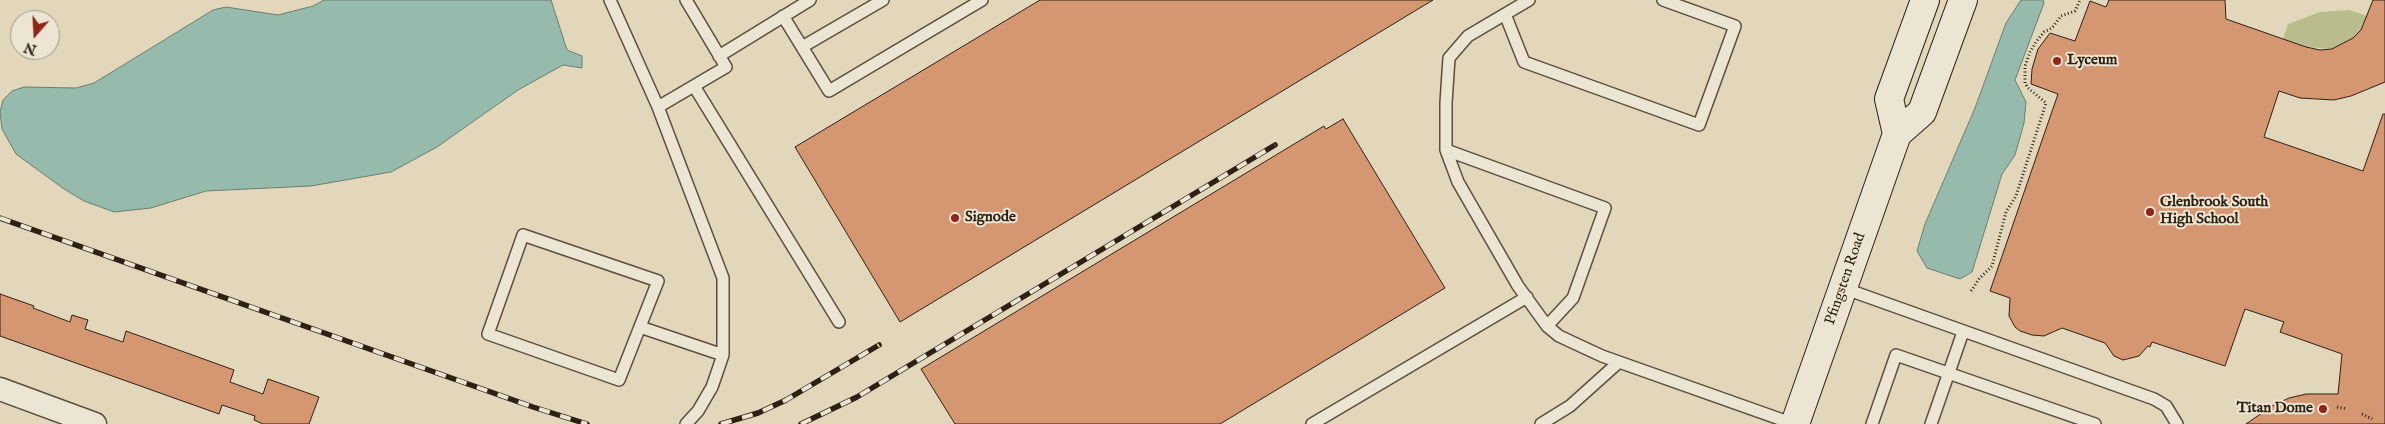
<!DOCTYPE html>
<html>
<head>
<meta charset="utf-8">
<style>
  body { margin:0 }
  #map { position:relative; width:2385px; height:424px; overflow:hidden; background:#e3d7bb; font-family:"IM FELL English",serif }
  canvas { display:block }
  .north { position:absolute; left:10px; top:10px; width:50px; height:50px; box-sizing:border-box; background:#ede5d3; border:1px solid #a19786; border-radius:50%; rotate:199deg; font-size:14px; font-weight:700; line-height:20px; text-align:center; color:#2e2113 }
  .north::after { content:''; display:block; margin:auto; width:18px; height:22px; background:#8f2418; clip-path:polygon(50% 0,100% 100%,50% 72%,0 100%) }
</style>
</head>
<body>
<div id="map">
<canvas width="2385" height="424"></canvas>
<div class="north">N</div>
</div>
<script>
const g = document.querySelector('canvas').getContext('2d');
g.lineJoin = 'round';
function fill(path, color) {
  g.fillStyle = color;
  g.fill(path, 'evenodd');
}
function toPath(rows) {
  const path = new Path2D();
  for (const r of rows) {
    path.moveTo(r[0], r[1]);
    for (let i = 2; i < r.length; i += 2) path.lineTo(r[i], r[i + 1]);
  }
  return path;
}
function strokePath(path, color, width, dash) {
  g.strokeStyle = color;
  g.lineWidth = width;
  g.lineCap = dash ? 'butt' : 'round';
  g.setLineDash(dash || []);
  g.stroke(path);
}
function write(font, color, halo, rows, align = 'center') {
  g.font = font + ' "IM FELL English",serif';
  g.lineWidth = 4;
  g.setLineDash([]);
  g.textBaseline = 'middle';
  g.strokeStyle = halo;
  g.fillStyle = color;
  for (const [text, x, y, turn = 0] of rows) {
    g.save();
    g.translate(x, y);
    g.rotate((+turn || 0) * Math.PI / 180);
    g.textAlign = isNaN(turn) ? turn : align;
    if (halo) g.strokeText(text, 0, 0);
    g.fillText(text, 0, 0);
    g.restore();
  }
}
const green = toPath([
  [2349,10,2367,16,2361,30,2353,38,2332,49,2306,47,2283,39,2288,24,2320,12]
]);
const water = toPath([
  [324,0,551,0,567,50,582,56,582,68,563,65,518,90,437,147,391,172,311,186,206,191,151,208,114,212,84,201,64,189,16,154,2,129,0,112,3,100,12,91,24,87,76,88,94,83,213,10,226,7,278,15,313,6,324,0],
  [2021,0,2043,0,2044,3,2015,80,2026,102,2024,123,2015,155,2002,174,1972,272,1960,279,1927,268,1917,251,1925,224,1975,108,2006,23,2021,0]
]);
const building = toPath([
  [1040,0,1433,0,900,322,795,147,1040,0],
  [2109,0,2225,0,2226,19,2306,47,2320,50,2332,49,2353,38,2361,30,2373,0,2385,0,2385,82,2351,96,2334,100,2300,98,2279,91,2264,137,2363,171,2383,114,2385,114,2385,424,2246,424,2272,406,2289,398,2306,394,2338,394,2342,354,2280,332,2284,322,2245,309,2225,366,2152,342,2150,347,2148,346,2139,356,2123,360,2114,356,2105,343,2062,328,2044,336,2032,335,2020,331,2015,327,2009,316,2010,298,1990,291,2058,94,2031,84,2032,69,2038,49,2050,33,2075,41,2090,1,2106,7,2109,0],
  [1343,119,1445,288,1220,424,955,424,921,369,1324,126,1326,129,1343,119],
  [0,294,34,306,33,308,70,322,72,315,88,320,85,329,123,342,126,331,234,370,230,382,263,394,268,379,319,397,309,424,263,424,254,420,255,416,222,405,219,414,0,336,0,294]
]);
const path = toPath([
  [1971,291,1979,279,1992,266,2006,212,2016,196,2046,103,2028,88,2025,83,2025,66,2030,52,2036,42,2044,32,2052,28,2061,16,2075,11,2080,0],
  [2337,407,2347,409],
  [2362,414,2372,419]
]);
const service = toPath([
  [610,0,658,107,723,278,723,355,712,387,698,411,686,424],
  [1529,0,1468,36,1449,58,1446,103,1446,150,1458,182,1518,286,1547,326,1559,336,1602,356,1794,424],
  [1505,14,1524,62,1699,125,1735,26,1663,0],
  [783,16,829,91,982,0],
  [802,47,883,0],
  [719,56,810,0],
  [694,86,839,322],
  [658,107,726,67,686,0],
  [1446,150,1605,208,1573,298,1547,326],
  [523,235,658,281,619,380,488,334,523,235],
  [1843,288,2154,399,2166,406,2177,424],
  [640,327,723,355],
  [1312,424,1527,297],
  [1541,424,1570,406,1619,362],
  [1872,424,1896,355,2095,424],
  [1931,424,1963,332]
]);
const minor = toPath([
  [0,389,95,424]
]);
const secondary = toPath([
  [1897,134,1889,99,1925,0],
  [1795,424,1897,134,1922,112,1963,0]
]);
const rail = toPath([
  [0,218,533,407,587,424],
  [721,424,758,413,786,400,879,345],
  [801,424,857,397,1275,145]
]);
const markers = [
  [2057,61,5,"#8f2418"],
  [2150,212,5,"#8f2418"],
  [955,218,5,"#8f2418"],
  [2323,409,5,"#8f2418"]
];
const poiNames = [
  ["Lyceum",2067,61],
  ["Glenbrook South",2160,203],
  ["High School",2160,220],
  ["Signode",965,218],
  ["Titan Dome",2313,409,"right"]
];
const streetNames = [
  ["Pfingsten Road",1846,279,-71]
];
fill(green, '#b9bd8d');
fill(water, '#96baab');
strokePath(water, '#6c7d6e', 1);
fill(building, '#d59672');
strokePath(building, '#2e2113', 1);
strokePath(service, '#5b4e3d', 14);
strokePath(minor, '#5b4e3d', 25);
strokePath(secondary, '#2e2113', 30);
strokePath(path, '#2e2113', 3, [1, 2.5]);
strokePath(service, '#ede5d3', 11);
strokePath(minor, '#ede5d3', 22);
strokePath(secondary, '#ede5d3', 28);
strokePath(rail, '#2e2113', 5.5);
strokePath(rail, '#ede5d3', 4, [11]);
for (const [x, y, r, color] of markers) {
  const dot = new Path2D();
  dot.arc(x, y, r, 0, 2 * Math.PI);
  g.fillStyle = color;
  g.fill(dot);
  strokePath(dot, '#ede5d3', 2);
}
write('bold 15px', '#2e2113', '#ede5d3', poiNames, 'left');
write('15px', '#2e2113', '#ede5d3', streetNames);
</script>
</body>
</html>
